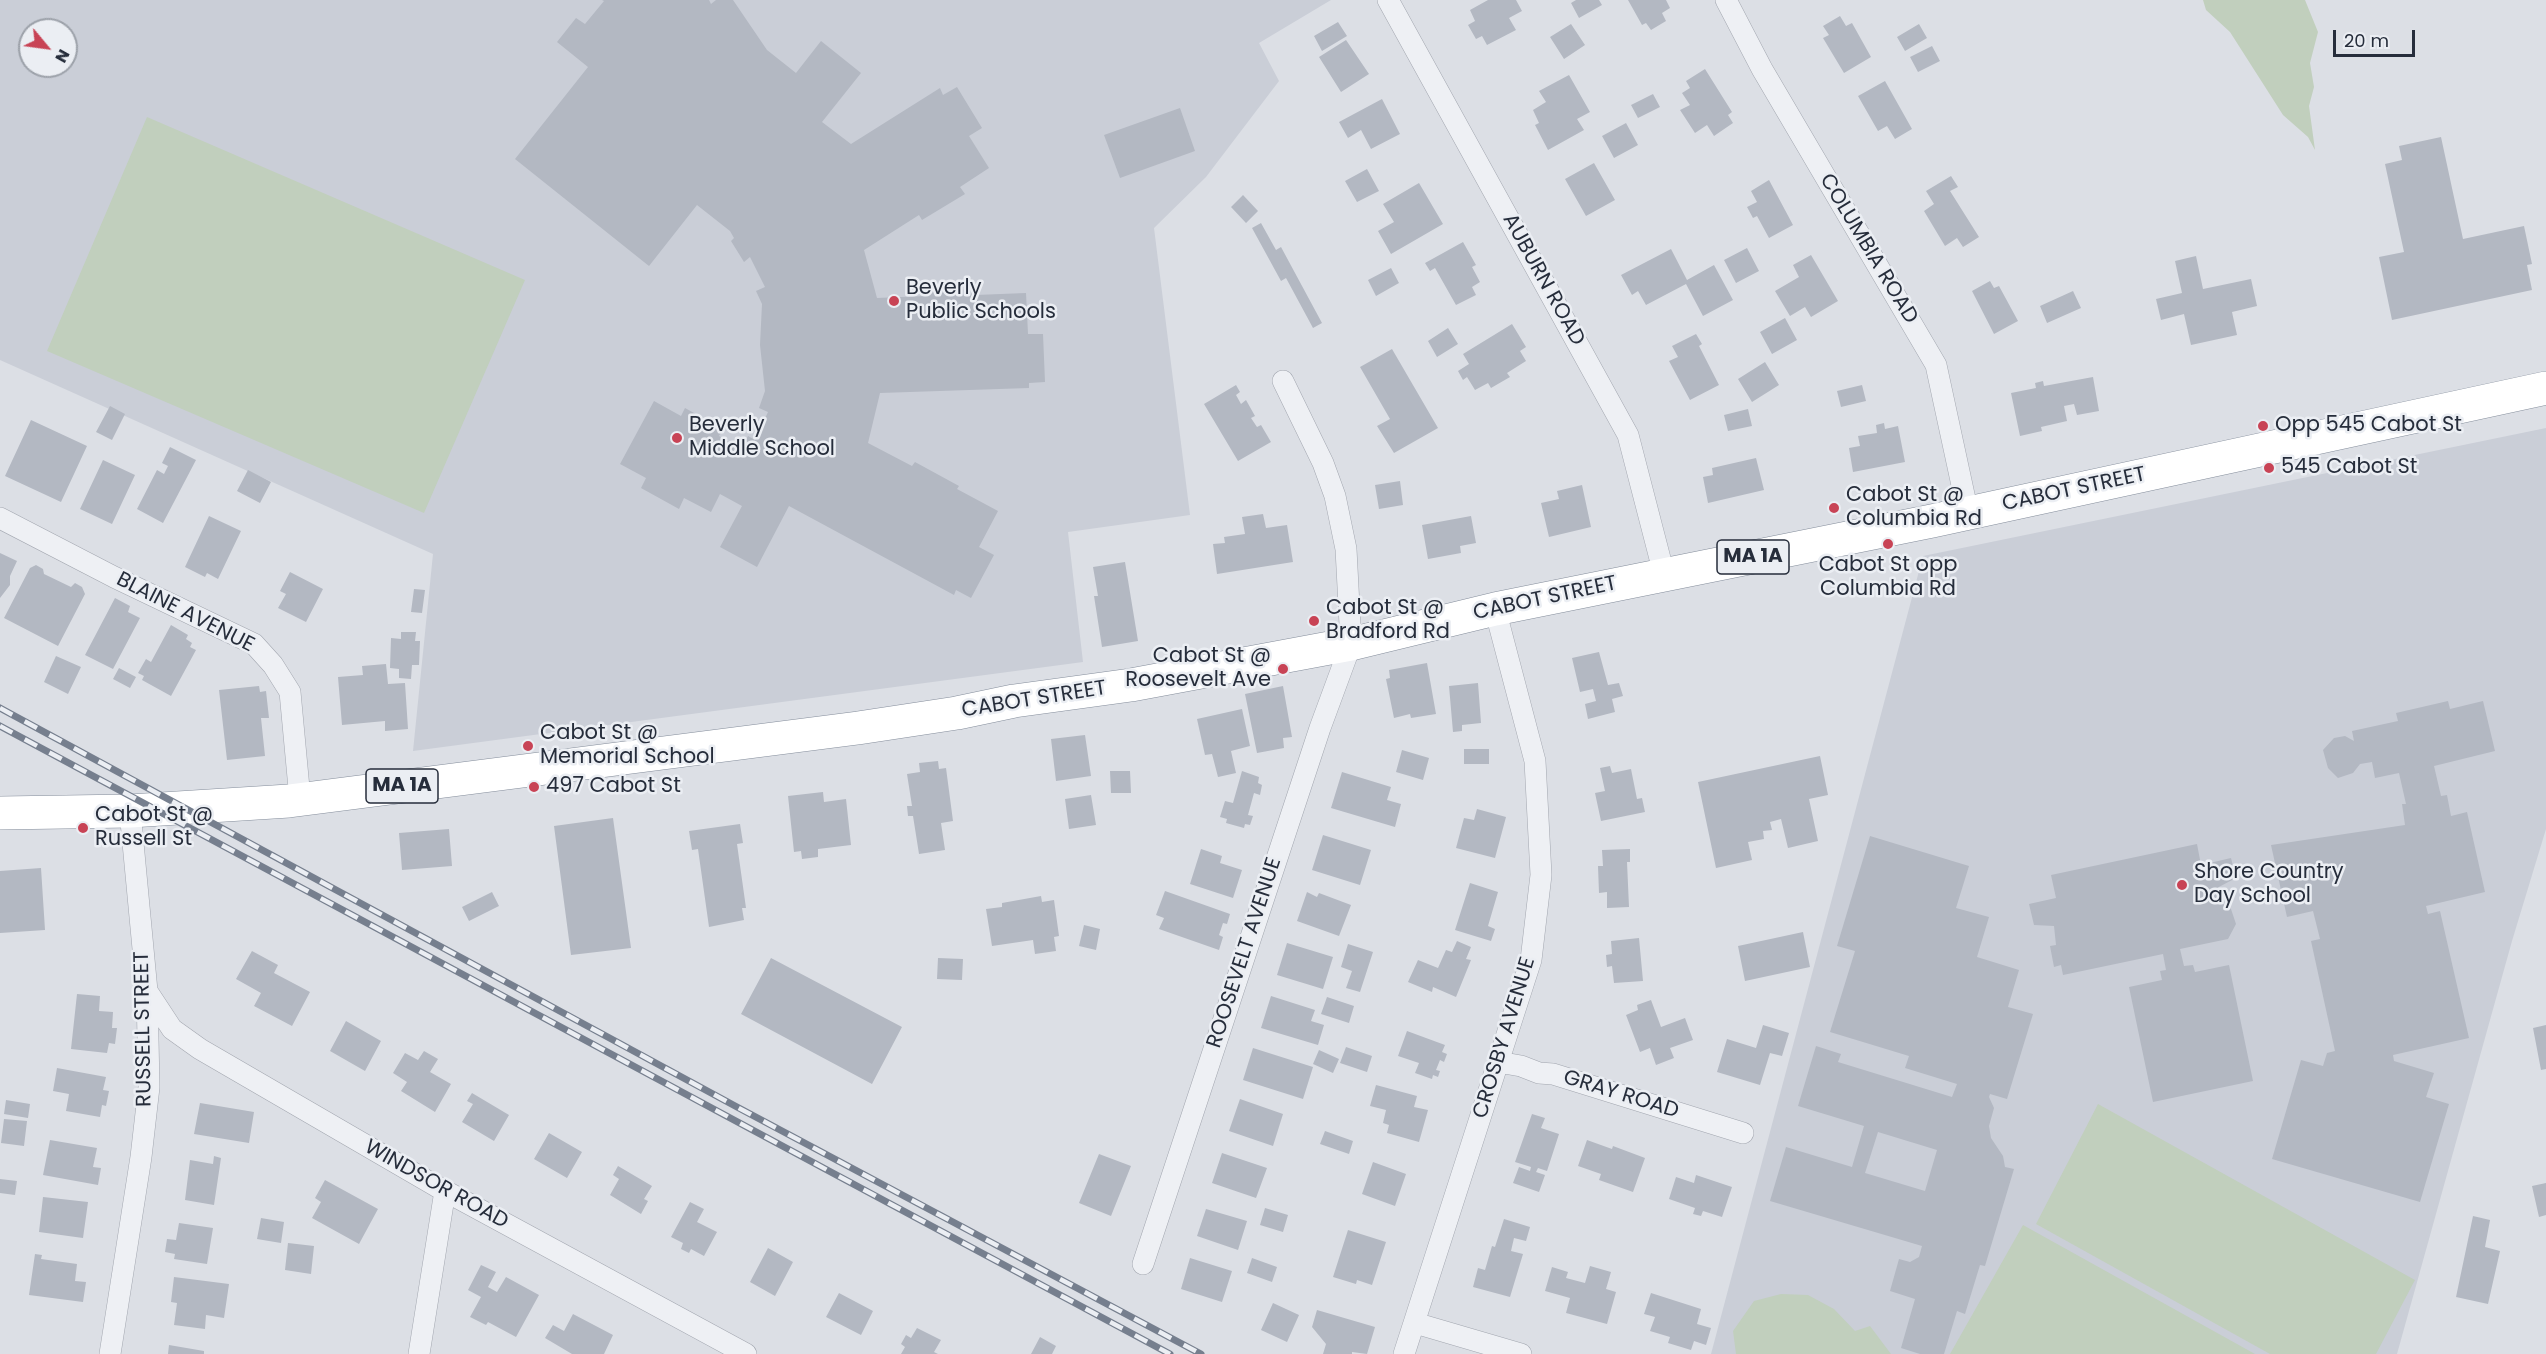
<!DOCTYPE html>
<html>
<head>
<meta charset="utf-8">
<style>
	body { margin:0 }
	#map { position:relative; width:2546px; height:1354px; overflow:hidden; background:#dcdfe5; font-family:Poppins,sans-serif }
	canvas { display:block }
	.north { position:absolute; left:18px; top:18px; width:60px; height:60px; box-sizing:border-box; background:#ebeef3; border:2px solid #9ca1a9; border-radius:50%; rotate:119deg; font-size:16px; font-weight:700; line-height:24px; text-align:center; color:#262d3b }
	.north::after { content:''; display:block; margin:auto; width:21px; height:27px; background:#c84355; clip-path:polygon(50% 0,100% 100%,50% 72%,0 100%) }
	.scale { position:absolute; left:2333px; top:30px; width:82px; height:27px; box-sizing:border-box; border:3px solid #262d3b; border-top:0; padding-left:8px; font-size:18px; line-height:21px; white-space:nowrap; color:#262d3b; -webkit-text-stroke:4px #ebeef3; paint-order:stroke }
</style>
</head>
<body>
<div id="map">
<canvas width="2546" height="1354"></canvas>
<div class="north">N</div>
<div class="scale">20 m</div>
</div>
<script>
const ctx = document.querySelector('canvas').getContext('2d');
ctx.lineJoin = 'round';
function fill(path, color) {
  ctx.fillStyle = color;
  ctx.fill(path, 'evenodd');
}
function toPath(rows) {
  const path = new Path2D();
  for (const r of rows) {
    path.moveTo(r[0], r[1]);
    for (let i = 2; i < r.length; i += 2) path.lineTo(r[i], r[i + 1]);
  }
  return path;
}
function trace(path, color, width, dash) {
  ctx.strokeStyle = color;
  ctx.lineWidth = width;
  ctx.lineCap = dash ? 'butt' : 'round';
  ctx.setLineDash(dash || []);
  ctx.stroke(path);
}
function label(font, color, halo, rows, align = 'center') {
  ctx.font = font + ' Poppins,sans-serif';
  ctx.lineWidth = 5;
  ctx.setLineDash([]);
  ctx.textBaseline = 'middle';
  ctx.strokeStyle = halo;
  ctx.fillStyle = color;
  for (const [text, x, y, turn = 0] of rows) {
    ctx.save();
    ctx.translate(x, y);
    ctx.rotate((+turn || 0) * Math.PI / 180);
    ctx.textAlign = isNaN(turn) ? turn : align;
    if (halo) ctx.strokeText(text, 0, 0);
    ctx.fillText(text, 0, 0);
    ctx.restore();
  }
}
const built = toPath([
	[0,0,1331,0,1259,43,1279,81,1206,177,1154,228,1190,515,1068,532,1083,662,413,751,433,554,0,360],
	[30,30,66,30,66,66,30,66],
	[2546,428,2546,829,2512,941,2397,1354,1711,1354,1923,556]
]);
const green = toPath([
	[2203,0,2305,0,2318,32,2310,63,2314,87,2309,106,2315,150,2308,137,2283,115,2230,32,2206,10],
	[147,117,525,280,424,513,47,351],
	[2098,1104,2415,1280,2376,1354,2270,1354,2036,1224],
	[2023,1225,2255,1354,1950,1354],
	[1781,1294,1808,1295,1834,1309,1855,1331,1870,1326,1891,1354,1736,1354,1733,1331,1754,1301]
]);
const building = toPath([
	[602,0,709,0,711,4,716,0,733,0,767,50,796,73,821,41,861,73,822,122,851,144,940,88,943,95,957,87,982,128,969,136,989,168,960,187,965,194,922,220,919,215,864,250,877,298,927,296,927,291,976,289,976,295,1026,293,1028,334,1043,334,1045,382,1029,383,1029,388,880,393,868,443,912,466,915,462,959,486,957,489,998,511,979,547,994,555,971,598,956,590,954,595,789,506,757,567,720,547,742,506,720,494,711,512,684,498,679,509,641,488,646,478,620,464,654,401,681,416,685,408,723,429,719,436,741,449,748,436,755,440,768,412,759,408,765,391,760,345,762,304,756,291,765,287,750,257,744,262,731,241,734,238,730,231,697,205,649,266,515,159,588,67,557,42,576,18,585,24,604,1],
	[1488,0,1516,0,1522,11,1509,18,1516,30,1487,45,1482,36,1476,39,1468,25,1475,21,1470,10],
	[1576,0,1599,0,1602,5,1579,18,1571,3],
	[1628,0,1666,0,1670,8,1662,13,1666,21,1651,30,1646,23,1642,25],
	[1840,16,1846,26,1852,23,1871,57,1844,73,1823,38,1829,35,1823,26],
	[1338,22,1347,36,1322,51,1314,36],
	[1571,24,1585,45,1564,59,1550,37],
	[1919,24,1927,38,1905,51,1897,37],
	[1346,40,1369,74,1341,92,1319,57],
	[1932,46,1940,61,1918,72,1910,57],
	[1705,69,1732,112,1728,115,1733,123,1714,136,1707,125,1695,133,1680,110,1690,105,1682,93,1690,88,1686,81],
	[1569,75,1590,112,1577,119,1584,130,1548,150,1535,125,1539,123,1533,110,1546,102,1539,91],
	[1885,81,1912,129,1895,139,1887,126,1878,131,1858,96],
	[1653,94,1660,107,1638,118,1631,105],
	[1382,99,1400,134,1371,149,1361,130,1348,138,1339,122],
	[1180,108,1195,151,1120,178,1104,135],
	[1626,123,1638,145,1614,158,1602,136],
	[2441,137,2463,239,2524,226,2532,264,2527,265,2532,290,2392,320,2379,257,2404,252,2385,164,2402,160,2399,146],
	[1594,163,1615,200,1586,216,1565,179],
	[1367,169,1379,191,1357,202,1345,181],
	[1951,176,1958,187,1950,191,1979,237,1963,247,1957,238,1945,246,1924,211,1934,204,1926,191],
	[1769,180,1793,225,1769,238,1757,216,1753,218,1747,207,1757,202,1751,191],
	[1419,183,1443,224,1391,254,1378,231,1394,222,1383,204],
	[1243,195,1258,211,1246,223,1231,207],
	[1261,223,1276,250,1281,247,1322,323,1313,328,1286,278,1281,281,1252,228],
	[1463,242,1476,265,1472,267,1480,282,1472,287,1476,295,1456,305,1435,268,1430,271,1425,263],
	[1747,248,1759,271,1736,283,1724,260],
	[1671,249,1687,280,1714,265,1733,300,1703,316,1686,284,1646,305,1638,291,1632,295,1621,275],
	[1811,255,1838,301,1811,317,1805,307,1790,316,1775,291,1799,277,1793,265],
	[2196,256,2203,289,2251,279,2257,306,2232,312,2237,335,2191,345,2184,314,2161,320,2156,299,2182,293,2175,261],
	[1391,268,1399,283,1376,296,1368,280],
	[1990,281,1994,288,1999,286,2018,321,1994,334,1972,291],
	[2073,291,2081,308,2047,323,2040,306],
	[1785,318,1797,340,1772,354,1760,332],
	[1512,324,1526,347,1520,351,1526,361,1507,373,1510,377,1491,388,1488,383,1475,390,1467,377,1463,380,1458,371,1469,364,1463,354],
	[1448,328,1458,344,1437,357,1428,341],
	[1696,334,1702,344,1699,346,1719,385,1690,400,1669,361,1678,357,1672,346],
	[1392,349,1438,428,1394,453,1377,426,1390,419,1360,367],
	[1765,362,1779,385,1752,402,1738,379],
	[2093,377,2099,411,2077,415,2074,404,2064,406,2067,421,2041,427,2042,431,2020,436,2011,393,2036,388,2035,383,2043,381,2044,386],
	[1236,385,1240,392,1236,395,1241,404,1246,400,1255,416,1251,418,1257,427,1261,425,1271,442,1238,461,1204,404],
	[1862,385,1866,401,1841,407,1837,391],
	[110,406,125,414,112,440,96,432],
	[1748,409,1752,426,1728,431,1724,415],
	[31,420,87,446,61,502,5,476],
	[1884,423,1885,429,1898,426,1905,462,1853,472,1849,448,1860,446,1858,436,1877,433,1876,425],
	[170,447,196,460,163,523,137,509,157,470,164,474,168,466,162,463],
	[1756,458,1764,490,1708,503,1703,477,1713,475,1712,468],
	[103,460,135,475,112,524,80,509],
	[248,470,271,482,260,503,237,491],
	[1400,481,1403,505,1379,509,1375,485],
	[1582,485,1591,527,1549,537,1541,503,1559,499,1557,491],
	[1263,514,1266,528,1287,525,1293,562,1217,574,1213,544,1225,543,1224,537,1245,534,1242,517],
	[209,516,241,531,218,579,207,573,205,577,185,567],
	[1471,516,1476,543,1460,546,1461,553,1428,559,1422,525],
	[0,553,17,561,10,576,10,585,0,598],
	[1125,562,1138,641,1102,647,1094,596,1098,596,1093,567],
	[36,565,43,569,44,574,71,587,75,583,82,587,85,594,58,646,4,618,30,568],
	[290,572,323,589,306,622,278,608,286,594,280,591],
	[414,589,425,590,422,613,411,612],
	[115,598,130,606,128,612,140,618,113,669,85,655],
	[171,625,188,635,186,639,192,643,190,647,196,650,171,696,142,680,144,676,138,673,146,659,151,662],
	[401,632,416,632,415,641,420,641,419,665,412,665,411,679,399,678,399,669,390,668,391,638,401,639],
	[1599,652,1608,685,1619,683,1623,696,1612,699,1615,712,1588,719,1585,704,1596,701,1593,689,1580,692,1572,658],
	[56,656,81,667,68,694,44,682],
	[1427,663,1436,714,1411,718,1410,714,1394,718,1386,679,1390,678,1389,670],
	[386,664,388,684,405,683,408,729,385,731,385,721,342,725,338,677,363,675,362,666],
	[119,668,136,677,130,688,113,679],
	[1478,683,1481,723,1462,725,1462,731,1453,732,1449,686],
	[259,686,260,692,266,691,269,718,261,718,265,756,227,760,219,690],
	[1283,686,1292,737,1283,738,1284,748,1257,753,1245,694],
	[2448,701,2450,709,2483,701,2495,751,2434,766,2441,796,2447,795,2451,816,2467,812,2485,892,2426,906,2428,914,2440,911,2469,1038,2393,1055,2394,1061,2434,1073,2426,1097,2449,1104,2420,1202,2272,1159,2301,1060,2323,1066,2327,1053,2335,1051,2311,941,2320,939,2313,911,2287,917,2271,845,2405,825,2402,804,2406,804,2399,773,2375,778,2372,762,2360,764,2353,773,2338,778,2328,768,2323,750,2334,738,2345,736,2354,741,2352,731,2398,721,2396,713],
	[1242,709,1250,746,1231,751,1236,773,1218,777,1212,754,1205,755,1197,719],
	[1085,735,1091,776,1056,781,1051,739],
	[1464,749,1489,749,1489,764,1464,764],
	[1402,750,1429,758,1423,780,1396,772],
	[1820,756,1828,795,1809,799,1818,841,1788,848,1781,819,1770,822,1772,830,1763,831,1764,839,1748,842,1752,860,1716,868,1698,782],
	[938,761,939,769,946,768,953,821,941,823,945,850,919,854,913,816,908,816,907,806,912,806,907,774,920,772,919,763],
	[1610,766,1612,773,1631,769,1637,799,1642,798,1645,812,1601,821,1595,793,1605,791,1600,768],
	[1110,771,1130,771,1131,793,1111,793],
	[1242,771,1259,777,1258,783,1262,785,1260,795,1254,793,1248,815,1253,816,1250,825,1245,824,1244,828,1226,823,1227,819,1220,817,1225,801,1233,803],
	[1342,772,1391,787,1387,800,1401,804,1395,827,1331,808],
	[823,792,824,802,846,799,851,845,818,849,818,857,802,859,801,851,794,852,788,796],
	[1091,795,1096,825,1069,829,1065,799],
	[1477,809,1506,817,1495,858,1456,848,1464,818,1474,820],
	[613,818,631,948,571,955,554,826],
	[740,824,743,843,737,844,746,908,742,908,744,920,709,927,698,849,692,850,689,831],
	[449,829,452,866,402,870,399,833],
	[1323,835,1371,850,1360,885,1312,870],
	[1870,836,1969,866,1956,908,1989,917,1977,957,2019,970,2008,1007,2033,1014,2007,1099,1990,1094,1989,1097,1994,1108,1989,1126,1991,1138,2003,1156,2005,1167,2014,1169,1985,1266,1980,1265,1965,1314,1957,1311,1944,1354,1920,1354,1901,1348,1915,1299,1890,1291,1899,1259,1910,1262,1919,1257,1922,1246,1770,1201,1786,1147,1852,1167,1864,1126,1798,1106,1816,1046,1841,1054,1838,1062,1952,1097,1957,1084,1905,1068,1909,1056,1830,1032,1855,951,1837,946],
	[1878,1132,1937,1150,1925,1191,1865,1173],
	[2197,844,2201,865,2231,858,2236,878,2215,889,2218,901,2231,909,2236,924,2228,939,2180,949,2184,966,2193,965,2195,972,2229,965,2253,1081,2153,1102,2129,987,2162,980,2160,971,2166,970,2163,954,2063,975,2061,965,2054,967,2050,946,2056,945,2054,926,2034,925,2029,904,2056,898,2051,875],
	[1201,849,1222,856,1220,863,1242,870,1233,898,1190,884],
	[1630,849,1630,862,1627,862,1629,907,1607,908,1607,892,1599,893,1598,866,1603,866,1602,850],
	[41,868,45,930,0,933,0,871],
	[1470,883,1498,892,1488,926,1495,929,1491,941,1455,930],
	[1165,891,1230,914,1227,924,1223,923,1219,935,1223,937,1219,950,1159,929,1164,918,1156,915],
	[492,892,499,906,469,921,462,907],
	[1307,892,1317,897,1319,893,1351,905,1339,936,1297,921],
	[1041,896,1042,902,1054,900,1059,936,1054,937,1056,951,1035,954,1033,940,992,946,986,909,1002,907,1002,903],
	[1084,925,1100,929,1096,950,1079,946],
	[1803,932,1810,967,1745,981,1738,946],
	[1639,938,1643,981,1614,983,1612,966,1607,967,1606,955,1612,954,1611,941],
	[1457,941,1471,947,1466,959,1471,960,1456,997,1433,987,1432,992,1408,982,1418,960,1438,968,1446,950,1452,952],
	[1287,943,1333,957,1323,989,1277,975],
	[1348,944,1373,952,1360,992,1346,988,1352,971,1341,967],
	[252,951,278,965,274,973,310,992,292,1026,254,1006,261,993,236,979],
	[771,958,902,1027,872,1084,741,1014],
	[938,958,963,959,962,980,937,979],
	[77,994,100,996,99,1011,113,1012,112,1028,117,1028,115,1044,109,1043,107,1053,71,1049],
	[1271,996,1315,1010,1311,1021,1324,1025,1318,1045,1261,1028],
	[1327,997,1354,1006,1349,1023,1321,1014],
	[1651,1000,1661,1027,1685,1018,1693,1040,1670,1048,1674,1058,1656,1065,1650,1048,1640,1052,1626,1015,1638,1010,1637,1005],
	[346,1021,381,1041,365,1071,330,1051],
	[1763,1025,1789,1033,1782,1056,1770,1053,1760,1085,1717,1072,1727,1039,1756,1048],
	[2546,1025,2546,1069,2541,1070,2533,1028],
	[1407,1031,1445,1045,1442,1052,1447,1054,1444,1062,1440,1060,1436,1070,1440,1071,1438,1077,1433,1075,1432,1079,1415,1073,1419,1063,1398,1056],
	[1346,1047,1372,1056,1367,1072,1340,1063],
	[1253,1048,1313,1067,1303,1099,1243,1080],
	[1319,1050,1339,1059,1333,1073,1313,1064],
	[424,1051,438,1059,430,1072,451,1084,435,1112,401,1091,407,1082,393,1073,405,1053,418,1060],
	[57,1068,106,1077,103,1090,109,1091,106,1106,102,1105,100,1117,66,1111,69,1094,53,1091],
	[1376,1085,1417,1096,1414,1107,1428,1110,1419,1142,1387,1133,1389,1125,1383,1123,1386,1110,1370,1106],
	[472,1093,509,1115,494,1141,462,1122,473,1104,467,1101],
	[1240,1099,1283,1114,1273,1146,1229,1131],
	[6,1100,30,1104,28,1118,4,1114],
	[200,1103,254,1112,249,1143,194,1134],
	[1532,1114,1545,1118,1541,1128,1559,1134,1547,1171,1538,1168,1536,1172,1545,1175,1539,1192,1513,1183,1519,1167,1530,1171,1531,1167,1515,1162],
	[4,1119,27,1121,24,1146,1,1143],
	[1325,1131,1353,1141,1349,1154,1320,1144],
	[549,1133,582,1152,567,1178,534,1159],
	[50,1140,97,1148,93,1167,101,1168,98,1185,43,1175],
	[1587,1140,1612,1149,1613,1146,1645,1158,1633,1192,1599,1180,1601,1174,1578,1166],
	[1222,1153,1267,1168,1256,1198,1212,1183],
	[1099,1154,1131,1166,1111,1216,1079,1203],
	[214,1156,221,1158,214,1205,185,1200,190,1160,213,1164],
	[1373,1162,1406,1174,1395,1206,1362,1194],
	[618,1166,652,1186,644,1199,648,1201,641,1214,610,1195,619,1179,613,1175],
	[1696,1175,1732,1187,1722,1217,1703,1211,1701,1216,1693,1214,1695,1208,1669,1199,1676,1177,1694,1183],
	[0,1179,17,1181,15,1195,0,1193],
	[325,1180,378,1209,359,1244,312,1218,321,1202,315,1198],
	[2546,1183,2546,1215,2539,1217,2532,1186],
	[43,1197,88,1202,83,1238,39,1232],
	[690,1202,704,1209,697,1222,717,1232,704,1256,691,1249,689,1253,681,1249,683,1243,671,1237],
	[1265,1208,1288,1215,1283,1232,1260,1225],
	[1206,1209,1247,1221,1238,1250,1197,1236],
	[2473,1216,2490,1220,2485,1247,2500,1251,2488,1304,2456,1297],
	[261,1218,284,1222,281,1243,257,1239],
	[1504,1219,1530,1227,1526,1241,1514,1238,1511,1251,1523,1254,1510,1297,1473,1287,1478,1268,1485,1270,1492,1246,1495,1247],
	[179,1223,213,1228,207,1264,174,1259,175,1254,165,1252,167,1239,176,1240],
	[1348,1230,1386,1242,1372,1285,1357,1280,1356,1284,1333,1277],
	[288,1243,314,1246,311,1274,285,1270],
	[768,1248,793,1262,775,1296,750,1282],
	[35,1254,42,1255,41,1259,77,1264,75,1281,86,1282,83,1302,29,1295],
	[1190,1258,1232,1271,1222,1302,1181,1289],
	[1252,1258,1277,1267,1272,1282,1247,1273],
	[481,1265,496,1272,488,1287,497,1292,506,1277,539,1295,516,1337,488,1322,486,1325,470,1317,481,1297,468,1290],
	[1590,1266,1611,1272,1606,1289,1616,1292,1607,1324,1566,1313,1570,1298,1545,1291,1552,1267,1568,1272,1566,1278,1585,1283],
	[174,1277,229,1284,224,1318,206,1315,205,1329,174,1325,177,1303,171,1302],
	[839,1293,873,1311,861,1335,826,1317],
	[1651,1293,1701,1309,1697,1324,1711,1328,1706,1345,1694,1341,1691,1350,1668,1343,1670,1337,1650,1331,1655,1317,1644,1314],
	[1273,1303,1299,1315,1287,1342,1261,1330],
	[1317,1310,1375,1327,1367,1354,1352,1352,1352,1354,1323,1354,1326,1344,1312,1327],
	[573,1314,613,1335,604,1354,572,1354,545,1338,553,1325,564,1331],
	[917,1328,941,1340,934,1352,938,1354,901,1354,905,1347,901,1344,906,1335,911,1338],
	[1040,1337,1056,1346,1052,1354,1031,1354],
	[169,1345,204,1351,204,1354,168,1354]
]);
const street = toPath([
	[1388,0,1628,435,1664,574],
	[1726,0,1762,69,1936,365,1968,513],
	[0,518,114,577,254,644,273,665,290,692,300,799],
	[147,991,172,1029,200,1049,436,1186,746,1354],
	[1498,1062,1521,1066,1539,1073,1553,1074,1743,1133],
	[1143,1264,1320,728,1351,644,1346,549,1335,496,1323,463,1283,381],
	[1415,1323,1521,1354],
	[110,1354,141,1157,149,1087,147,991,130,811],
	[419,1354,445,1191],
	[1404,1354,1531,960,1541,875,1535,761,1495,609]
]);
const highway = toPath([
	[0,813,130,811,289,801,858,728,957,713,1014,701,1131,685,1351,644,1495,609,1932,521,2546,388]
]);
const rail = toPath([
	[0,708,737,1107,1201,1354],
	[0,726,1170,1354]
]);
const markers = [
	[894,301,6,"#c84355"],
	[2263,426,6,"#c84355"],
	[677,438,6,"#c84355"],
	[2269,468,6,"#c84355"],
	[1834,508,6,"#c84355"],
	[1888,544,6,"#c84355"],
	[1314,621,6,"#c84355"],
	[1283,669,6,"#c84355"],
	[528,746,6,"#c84355"],
	[534,787,6,"#c84355"],
	[83,828,6,"#c84355"],
	[2182,885,6,"#c84355"]
];
const shields = [
	[1753,557,72],
	[402,786,72]
];
const shieldNames = [
	["MA 1A",1753,557],
	["MA 1A",402,786]
];
const streetNames = [
	["COLUMBIA ROAD",1868,249,59],
	["AUBURN ROAD",1543,280,61],
	["CABOT STREET",2074,490,-12],
	["CABOT STREET",1545,599,-12],
	["BLAINE AVENUE",185,613,27],
	["CABOT STREET",1034,700,-9],
	["ROOSEVELT AVENUE",1245,953,-72],
	["RUSSELL STREET",144,1029,-91],
	["CROSBY AVENUE",1505,1038,-73],
	["GRAY ROAD",1621,1095,17],
	["WINDSOR ROAD",436,1185,29]
];
const poiNames = [
	["Beverly",906,289],
	["Public Schools",906,313],
	["Beverly",689,426],
	["Middle School",689,450],
	["Opp 545 Cabot St",2275,426],
	["545 Cabot St",2281,468],
	["Cabot St @",1846,496],
	["Columbia Rd",1846,520],
	["Cabot St opp",1888,566,"center"],
	["Columbia Rd",1888,590,"center"],
	["Cabot St @",1326,609],
	["Bradford Rd",1326,633],
	["Cabot St @",1271,657,"right"],
	["Roosevelt Ave",1271,681,"right"],
	["Cabot St @",540,734],
	["Memorial School",540,758],
	["497 Cabot St",546,787],
	["Cabot St @",95,816],
	["Russell St",95,840],
	["Shore Country",2194,873],
	["Day School",2194,897]
];
fill(built, '#caced7');
fill(green, '#c1cfbd');
fill(building, '#b3b8c2');
trace(street, '#a2a6af', 22);
trace(highway, '#848d9b', 34);
trace(street, '#eef0f4', 21);
trace(highway, '#fff', 33);
trace(rail, '#767f8e', 7);
trace(rail, '#ebeef3', 4.5, [14]);
for (const [x, y, r, color] of markers) {
  const dot = new Path2D();
  dot.arc(x, y, r, 0, 2 * Math.PI);
  ctx.fillStyle = color;
  ctx.fill(dot);
  trace(dot, '#ebeef3', 2);
}
for (const [x, y, w] of shields) {
  const box = new Path2D();
  box.roundRect(x - w / 2, y - 17, w, 34, 4.5);
  ctx.fillStyle = '#ebeef3';
  ctx.fill(box);
  trace(box, '#262d3b', 1.5);
}
label('bold 20px', '#262d3b', null, shieldNames);
label('21px', '#262d3b', '#ebeef3', streetNames);
label('21px', '#262d3b', '#ebeef3', poiNames, 'left');
</script>
</body>
</html>
